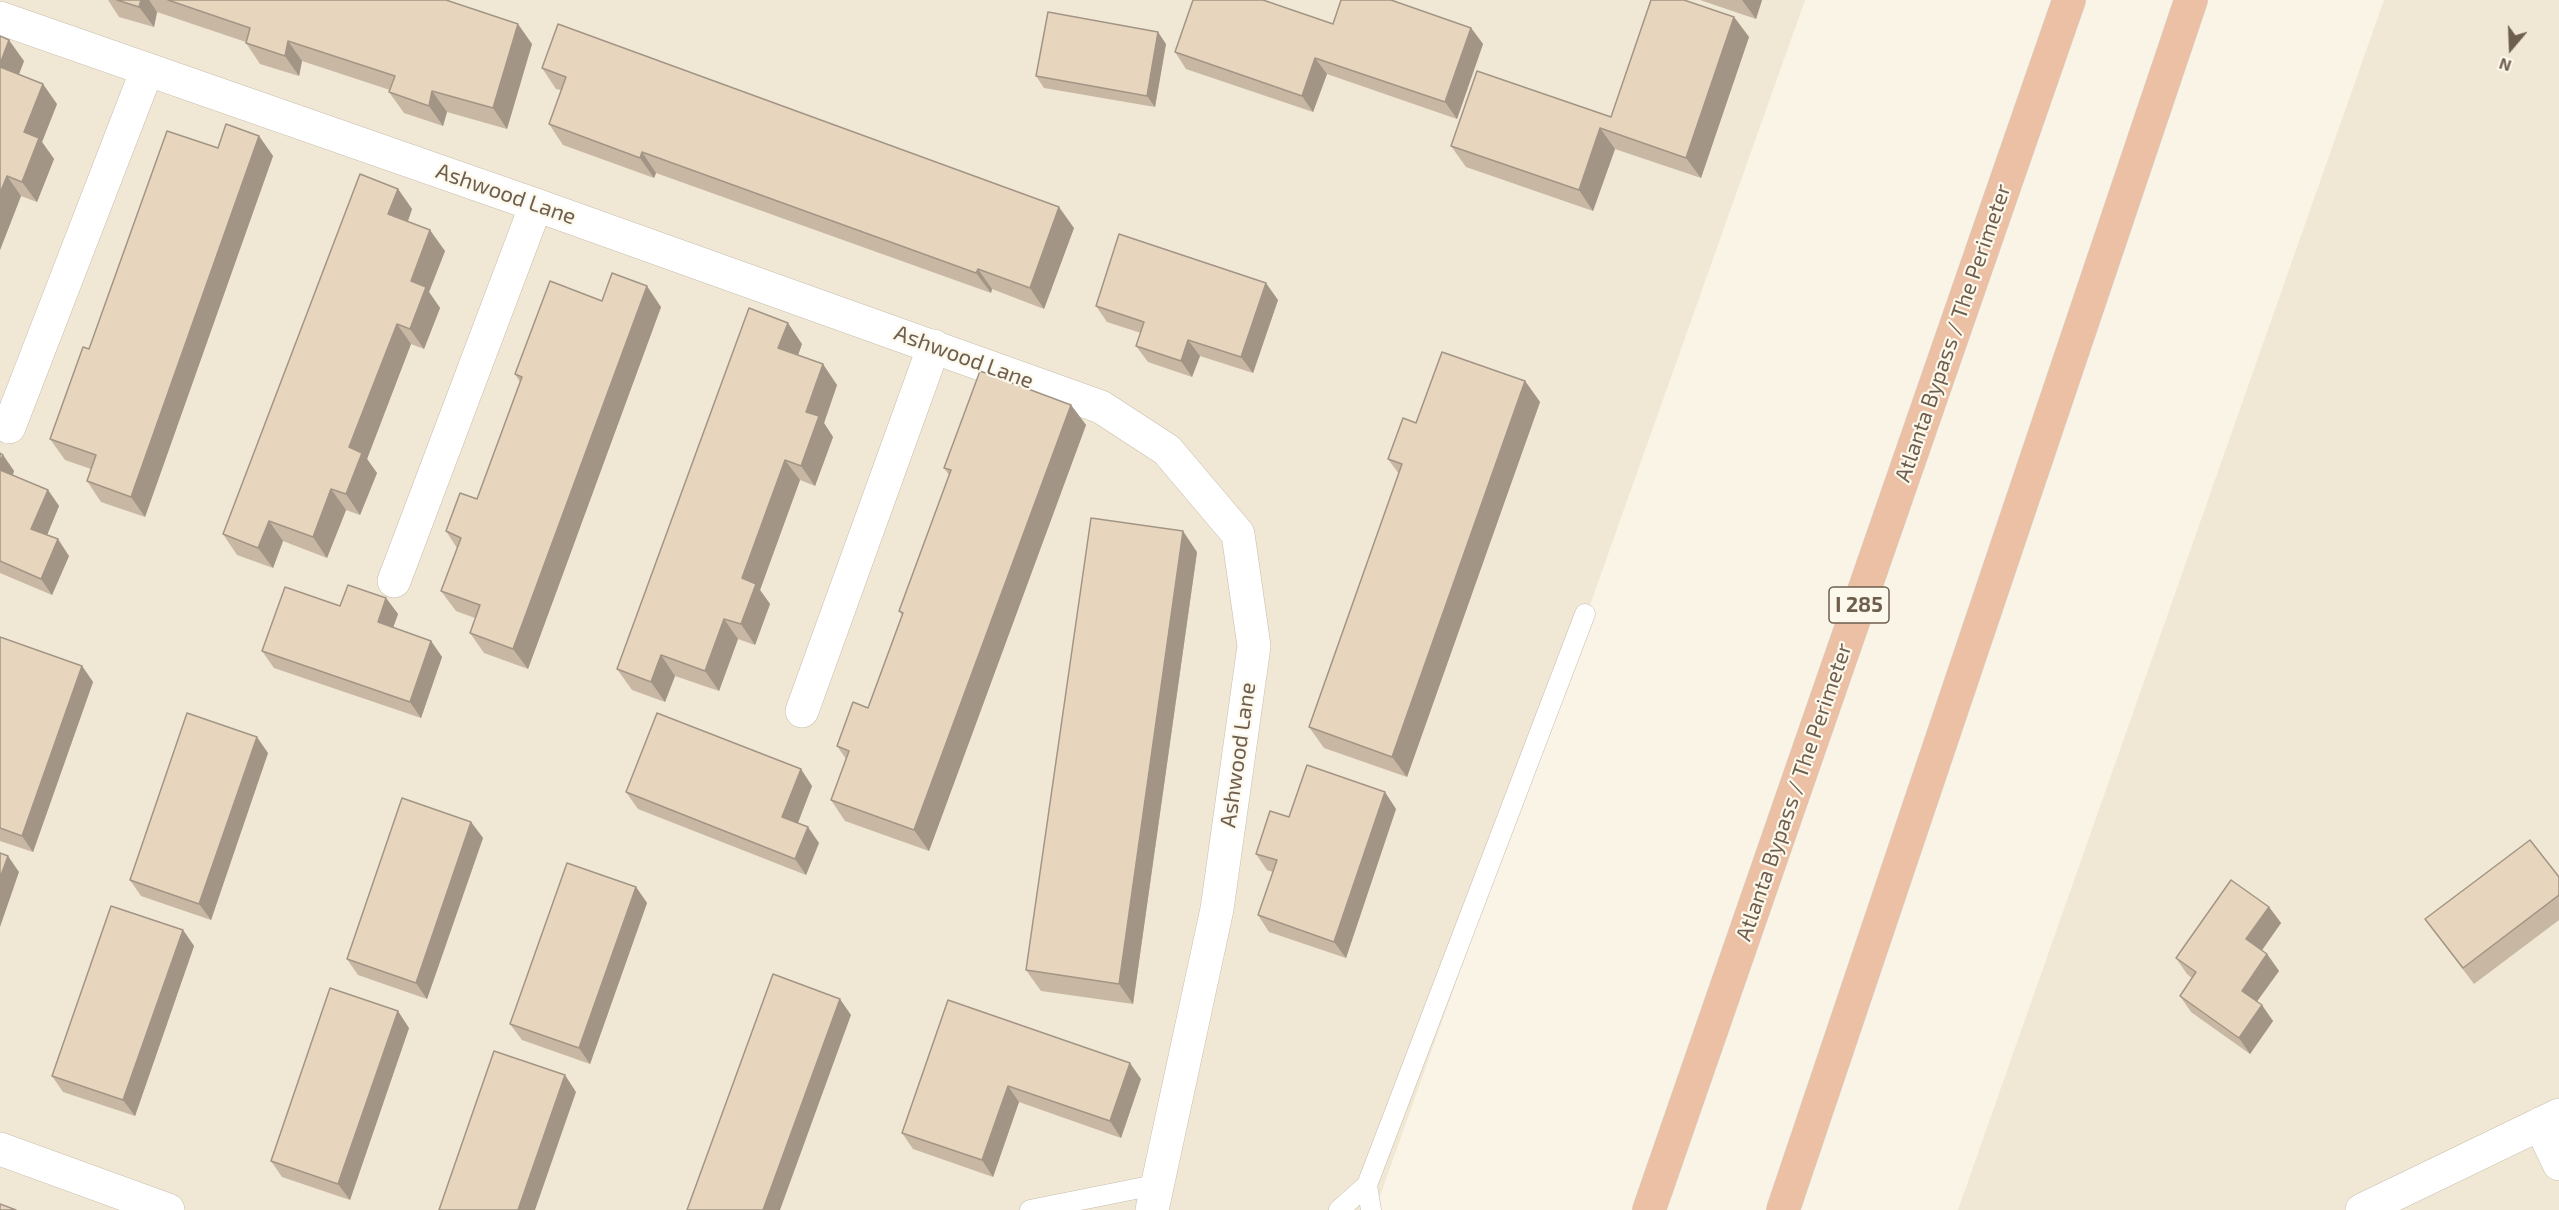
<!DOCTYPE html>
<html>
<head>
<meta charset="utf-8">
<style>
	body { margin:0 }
	#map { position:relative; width:2559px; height:1210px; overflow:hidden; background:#f9f4e5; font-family:"Exo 2",sans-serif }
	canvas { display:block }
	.north { position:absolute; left:2481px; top:18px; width:60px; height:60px; -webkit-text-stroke:4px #fcf8eb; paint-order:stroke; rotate:199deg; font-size:16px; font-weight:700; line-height:24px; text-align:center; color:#6e5e4e }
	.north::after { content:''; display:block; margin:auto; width:21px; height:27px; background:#6e5e4e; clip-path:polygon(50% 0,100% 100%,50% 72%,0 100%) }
</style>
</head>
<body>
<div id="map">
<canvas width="2559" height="1210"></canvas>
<div class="north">N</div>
</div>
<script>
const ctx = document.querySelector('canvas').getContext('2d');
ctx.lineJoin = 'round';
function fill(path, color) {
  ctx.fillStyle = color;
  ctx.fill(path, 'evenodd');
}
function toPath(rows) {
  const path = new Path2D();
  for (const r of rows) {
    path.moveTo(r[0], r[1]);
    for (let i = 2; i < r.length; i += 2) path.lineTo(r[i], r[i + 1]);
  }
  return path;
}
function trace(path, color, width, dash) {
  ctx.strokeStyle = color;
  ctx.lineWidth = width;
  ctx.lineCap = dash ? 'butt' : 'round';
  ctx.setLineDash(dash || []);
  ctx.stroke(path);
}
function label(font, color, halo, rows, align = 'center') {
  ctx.font = font + ' "Exo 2",sans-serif';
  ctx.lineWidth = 4.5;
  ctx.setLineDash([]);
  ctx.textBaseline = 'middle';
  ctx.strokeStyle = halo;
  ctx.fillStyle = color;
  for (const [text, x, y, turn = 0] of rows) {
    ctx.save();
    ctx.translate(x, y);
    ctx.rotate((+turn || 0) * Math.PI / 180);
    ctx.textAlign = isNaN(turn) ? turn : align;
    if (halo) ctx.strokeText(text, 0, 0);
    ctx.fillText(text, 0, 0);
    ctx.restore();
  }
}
const residential = toPath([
	[0,0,1805,0,1375,1210,0,1210],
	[2384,0,2559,0,2559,1210,1958,1210]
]);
const service = toPath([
	[1367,1185,1371,1210],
	[1030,1210,1155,1185],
	[1339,1210,1367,1185,1585,614]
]);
const minor = toPath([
	[0,18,536,205,1101,407,1167,450,1238,534,1254,646,1217,909,1152,1210],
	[9,427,147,70],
	[394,581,536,205],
	[802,711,934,346],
	[2540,1124,2559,1164],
	[0,1149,168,1210]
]);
const tertiary = toPath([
	[2362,1210,2559,1115]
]);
const motorway = toPath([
	[1649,1210,2069,0],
	[1783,1210,2191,0]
]);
const wall = toPath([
	[108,0,446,0,532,44,507,129,447,112,443,126,404,113,389,92,390,90,302,61,299,76,260,64,246,43,246,42,157,12,154,27,119,17],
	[1700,0,1762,0,1756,19],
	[1734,17,1749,37,1701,178,1615,149,1593,211,1466,167,1451,146,1611,117],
	[1333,24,1471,28,1483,44,1457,119,1327,74,1313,112,1186,69,1175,52],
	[0,36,24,61,19,74,57,104,42,142,54,159,37,202,21,196,0,250],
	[1166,44,1155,107,1044,88,1036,76],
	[542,68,1074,228,1044,309,992,289,991,293,656,173,654,178,563,145,549,124,561,90,556,89],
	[259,136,273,156,145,517,101,502,87,481,91,469,65,460,50,439,89,349,218,148],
	[398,189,412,209,408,221,445,251,429,292,440,308,424,349,411,344,367,459,377,473,360,515,346,510,327,558,283,541,273,568,237,555,223,534],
	[1278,300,1253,373,1200,356,1192,377,1148,362,1136,346,1141,333,1107,322,1096,306],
	[602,301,661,307,528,669,484,653,470,633,475,618,456,611,441,591,457,548,446,531,477,499,520,382,515,374],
	[802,344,798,355,837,385,824,423,833,437,815,486,800,480,760,590,770,604,755,645,738,639,719,691,675,676,665,702,632,690,617,669],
	[1525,381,1540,402,1407,777,1324,748,1309,727,1399,474,1388,459,1416,423],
	[1071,405,1086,425,929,851,845,821,831,800,846,759,837,746,868,708,902,615,899,611,949,475,944,468],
	[0,453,3,455,14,471,13,475,48,490,59,506,47,535,69,556,52,595,0,573],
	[1197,552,1133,1004,1041,991,1026,970],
	[386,598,398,614,393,628,431,641,442,657,421,718,274,668,262,651,340,606],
	[0,637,82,666,93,682,33,852,0,841],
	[268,753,211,920,141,896,130,880],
	[812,786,798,823,819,843,806,875,638,809,626,792],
	[1396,809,1346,958,1269,932,1258,915,1273,872,1267,870,1256,854,1289,817],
	[471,822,483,838,427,999,358,975,347,959],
	[2559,877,2559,920,2474,984,2425,919],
	[636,887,647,903,590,1064,522,1040,510,1024],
	[2269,907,2281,923,2261,950,2267,954,2279,971,2257,1001,2273,1021,2250,1054,2191,1012,2180,996,2192,978,2187,974,2176,958],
	[183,930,194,946,135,1116,63,1092,52,1076],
	[948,1000,1141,1079,1121,1138,1019,1102,993,1177,913,1149,902,1133],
	[409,1028,350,1200,282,1177,271,1161]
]);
const shadedWall = toPath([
	[141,0,149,0,157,12,154,27,139,7],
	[1742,0,1762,0,1756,19],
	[1734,17,1749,37,1701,178,1686,158],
	[518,24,532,44,507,129,493,108],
	[1471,28,1483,44,1457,119,1445,102],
	[1158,32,1166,44,1155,107,1147,96],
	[9,40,24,61,14,87,0,68,0,64],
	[288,41,302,61,299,76,285,56],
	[1315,58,1327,74,1313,112,1302,96],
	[43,84,57,104,42,142,54,159,37,202,22,182,24,132],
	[432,91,447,112,443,126,429,106],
	[1600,128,1615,149,1593,211,1579,190],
	[259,136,273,156,145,517,131,497],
	[642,152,656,173,654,178,640,158],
	[7,176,21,196,0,250,0,193],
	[398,189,412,209,403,235,388,214],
	[1059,207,1074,228,1044,309,1030,288],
	[430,230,445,251,429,292,440,308,424,349,410,329,411,281],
	[978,269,992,289,991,293,976,273],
	[1266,283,1278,300,1253,373,1241,357],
	[647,286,661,307,528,669,513,649],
	[788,323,802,344,793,369,778,348],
	[397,324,411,344,367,459,377,473,360,515,346,494,349,447],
	[1188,340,1200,356,1192,377,1181,361],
	[823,364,837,385,824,423,833,437,815,486,801,466,806,412],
	[1525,381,1540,402,1407,777,1392,757],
	[1071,405,1086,425,929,851,914,830],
	[3,455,14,471,9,485,0,472,0,462],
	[785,460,800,480,760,590,770,604,755,645,741,624,742,578],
	[331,489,346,510,327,558,313,537],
	[48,490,59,506,43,545,31,529],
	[269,521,283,541,273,568,258,548],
	[1183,531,1197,552,1133,1004,1119,984],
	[58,539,69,556,52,595,41,579],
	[386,598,398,614,389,639,378,622],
	[724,619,738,639,719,691,705,671],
	[431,641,442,657,421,718,410,702],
	[661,655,675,676,665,702,651,682],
	[82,666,93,682,33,852,22,836],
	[257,737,268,753,211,920,199,904],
	[801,769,812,786,794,833,782,817],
	[1385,792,1396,809,1346,958,1334,942],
	[471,822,483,838,427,999,416,983],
	[808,827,819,843,806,875,795,859],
	[8,856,19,872,0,927,0,878],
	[636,887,647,903,590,1064,579,1048],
	[2269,907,2281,923,2258,956,2246,939],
	[183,930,194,946,135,1116,123,1100],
	[2267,954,2279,971,2253,1007,2242,991],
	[840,999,851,1015,780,1210,763,1210],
	[2262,1005,2273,1021,2250,1054,2239,1038],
	[398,1011,409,1028,350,1200,338,1184],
	[1130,1063,1141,1079,1121,1138,1110,1121],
	[565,1075,576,1092,535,1210,518,1210],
	[1008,1086,1019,1102,993,1177,982,1160]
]);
const building = toPath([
	[117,0,141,0,139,7,117,0],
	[168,0,446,0,518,24,493,108,432,91,429,106,389,92,395,76,288,41,285,56,246,43,250,28,168,0],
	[1193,0,1263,0,1333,24,1341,0,1391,0,1471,28,1445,102,1315,58,1302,96,1175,52,1193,0],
	[1651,0,1684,0,1734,17,1686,158,1600,128,1579,190,1451,146,1477,71,1611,117,1651,0],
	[1048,12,1158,32,1147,96,1036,76,1048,12],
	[558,24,1059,207,1030,288,978,269,976,273,642,152,640,158,549,124,566,77,542,68,558,24],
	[0,36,9,40,0,64,0,36],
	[0,67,43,84,24,132,39,138,22,182,7,176,0,193,0,67],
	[226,124,259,136,131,497,87,481,96,455,50,439,83,347,89,349,167,131,218,148,226,124],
	[360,174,398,189,388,214,430,230,411,281,426,287,410,329,397,324,349,447,362,453,346,494,331,489,313,537,269,521,258,548,223,534,360,174],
	[1119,234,1266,283,1241,357,1188,340,1181,361,1136,346,1144,322,1096,306,1119,234],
	[612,273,647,286,513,649,470,633,480,605,441,591,461,538,446,531,460,493,477,499,522,377,515,374,550,281,602,301,612,273],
	[749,308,788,323,778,348,823,364,806,412,819,416,801,466,785,460,742,578,756,584,741,624,724,619,705,671,661,655,651,682,617,669,749,308],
	[1442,352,1525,381,1392,757,1309,727,1402,464,1388,459,1403,418,1416,423,1442,352],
	[980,371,1071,405,914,830,831,800,849,751,837,746,853,702,868,708,903,613,899,611,951,470,944,468,980,371],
	[0,453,3,455,0,462,0,453],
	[0,470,48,490,31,529,58,539,41,579,0,561,0,470],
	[1091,518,1183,531,1119,984,1026,970,1091,518],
	[348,585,386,598,378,622,431,641,410,702,262,651,285,587,340,606,348,585],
	[0,637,82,666,22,836,0,828,0,637],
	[187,713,257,737,199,904,130,880,187,713],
	[657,713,801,769,782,817,808,827,795,859,626,792,657,713],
	[1307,765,1385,792,1334,942,1258,915,1277,860,1256,854,1270,811,1289,817,1307,765],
	[402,798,471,822,416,983,347,959,402,798],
	[2530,840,2559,877,2559,895,2463,968,2425,919,2530,840],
	[0,853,8,856,0,878,0,853],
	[567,863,636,887,579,1048,510,1024,567,863],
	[2231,880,2269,907,2246,939,2267,954,2242,991,2262,1005,2239,1038,2180,996,2196,972,2176,958,2231,880],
	[111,906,183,930,123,1100,52,1076,111,906],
	[773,974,840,999,763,1210,687,1210,773,974],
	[330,988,398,1011,338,1184,271,1161,330,988],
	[948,1000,1130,1063,1110,1121,1008,1086,982,1160,902,1133,948,1000],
	[494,1051,565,1075,518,1210,439,1210,494,1051],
	[0,1204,16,1210,0,1210,0,1204]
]);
const shields = [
	[1859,605,60]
];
const shieldNames = [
	["I 285",1859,605]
];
const streetNames = [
	["Ashwood Lane",506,194,19],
	["Atlanta Bypass / The Perimeter",1953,333,-71],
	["Ashwood Lane",964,357,20],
	["Ashwood Lane",1238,755,-82],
	["Atlanta Bypass / The Perimeter",1794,792,-71]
];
fill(residential, '#f0e7d4');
trace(service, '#c8bdad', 21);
trace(minor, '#c8bdad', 34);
trace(tertiary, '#c8bdad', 34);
trace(motorway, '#d9d5d1', 34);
trace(service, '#fff', 20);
trace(minor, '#fff', 33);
trace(tertiary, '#fff', 33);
trace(motorway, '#ebc0a4', 33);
fill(wall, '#c8b7a3');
fill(shadedWall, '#a29585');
fill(building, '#e8d5be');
trace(building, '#a29585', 1.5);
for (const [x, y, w] of shields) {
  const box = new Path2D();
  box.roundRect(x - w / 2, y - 18, w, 36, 4.5);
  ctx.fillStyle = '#fcf8eb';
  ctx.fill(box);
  trace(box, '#6e5e4e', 1.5);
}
label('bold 21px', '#6e5e4e', null, shieldNames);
label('22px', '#6e5e4e', '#fcf8eb', streetNames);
</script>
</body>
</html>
